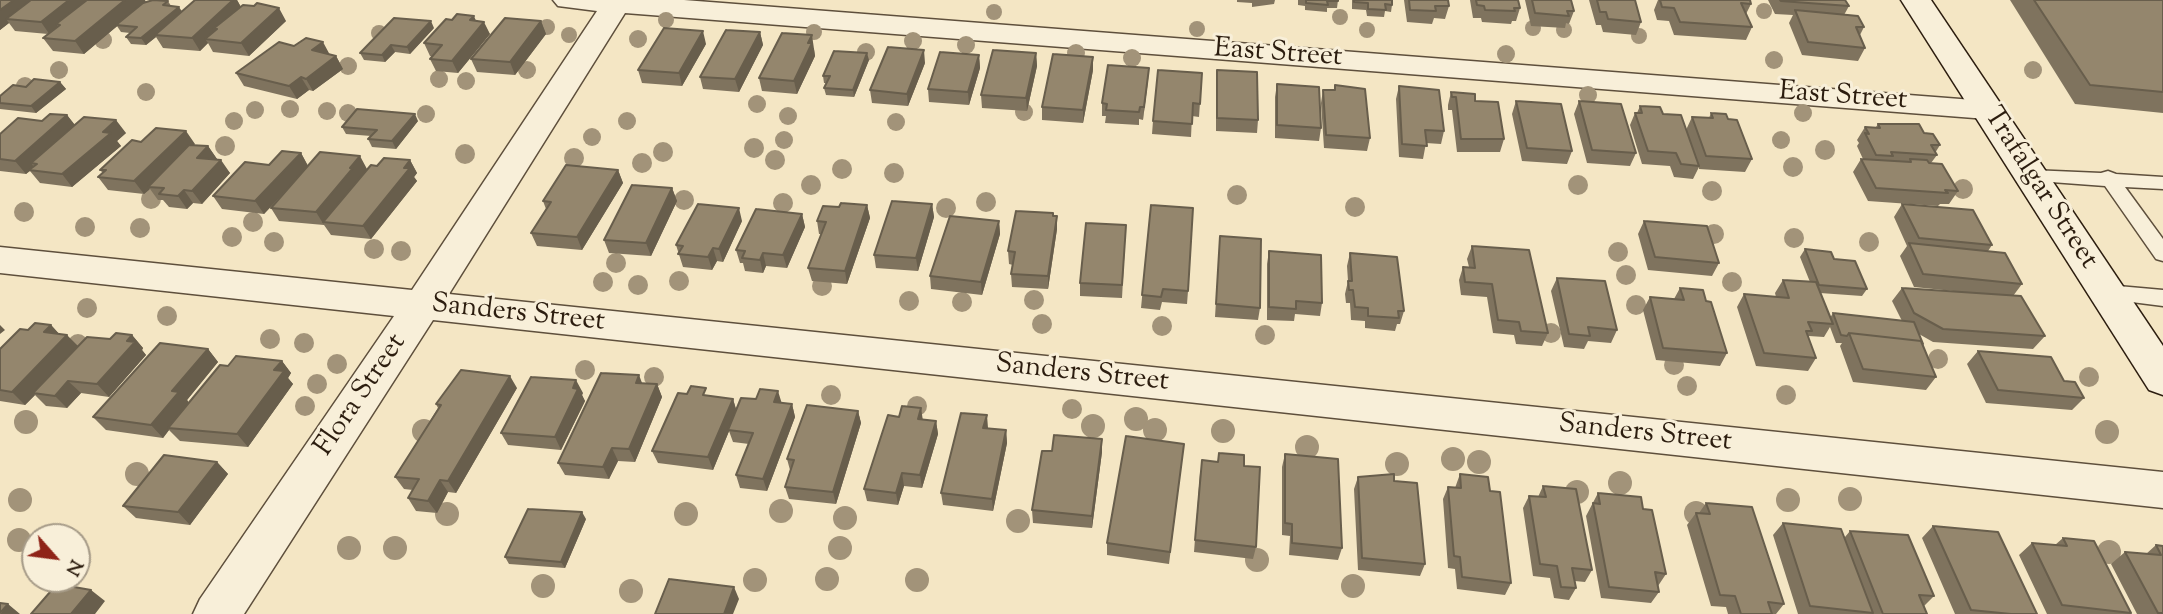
<!DOCTYPE html>
<html>
<head>
<meta charset="utf-8">
<style>
	body { margin:0 }
	#map { position:relative; width:2163px; height:614px; overflow:hidden; background:#f4e6c4; font-family:"Sorts Mill Goudy",serif }
	canvas { display:block }
	.north { position:absolute; left:21px; top:523px; width:70px; height:70px; box-sizing:border-box; background:#f8efd9; border:2px solid #a69b88; border-radius:50%; rotate:118deg; font-size:19px; font-weight:700; line-height:28px; text-align:center; color:#2c1d0f }
	.north::after { content:''; display:block; margin:auto; width:24px; height:32px; background:#8f2418; clip-path:polygon(50% 0,100% 100%,50% 72%,0 100%) }
</style>
</head>
<body>
<div id="map">
<canvas width="2163" height="614"></canvas>
<div class="north">N</div>
</div>
<script>
const ctx = document.querySelector('canvas').getContext('2d');
ctx.lineJoin = 'round';
function toPath(rows) {
  const path = new Path2D();
  for (const r of rows) {
    path.moveTo(r[0], r[1]);
    for (let i = 2; i < r.length; i += 2) path.lineTo(r[i], r[i + 1]);
  }
  return path;
}
function trace(path, color, width, dash) {
  ctx.strokeStyle = color;
  ctx.lineWidth = width;
  ctx.lineCap = dash ? 'butt' : 'round';
  ctx.setLineDash(dash || []);
  ctx.stroke(path);
}
function fill(path, color) {
  ctx.fillStyle = color;
  ctx.fill(path, 'evenodd');
}
function label(font, color, halo, rows, align = 'center') {
  ctx.font = font + ' "Sorts Mill Goudy",serif';
  ctx.lineWidth = 6;
  ctx.setLineDash([]);
  ctx.textBaseline = 'middle';
  ctx.strokeStyle = halo;
  ctx.fillStyle = color;
  for (const [text, x, y, turn = 0] of rows) {
    ctx.save();
    ctx.translate(x, y);
    ctx.rotate((+turn || 0) * Math.PI / 180);
    ctx.textAlign = isNaN(turn) ? turn : align;
    if (halo) ctx.strokeText(text, 0, 0);
    ctx.fillText(text, 0, 0);
    ctx.restore();
  }
}
const service = toPath([
	[2031,170,2101,173,2108,171,2116,174,2163,177,2163,189,2125,187,2163,239,2163,261,2156,259,2105,186,2024,180,2022,176,2024,172,2031,170],
	[2107,285,2163,290,2163,306,2100,298,2097,293,2100,288,2107,285]
]);
const minor = toPath([
	[553,0,684,0,1999,102,2003,109,1999,116,1987,119,625,13,449,294,2163,472,2163,508,433,320,244,614,193,614,200,599,394,316,0,273,0,247,412,290,597,11,558,6,553,0]
]);
const secondary = toPath([
	[1901,0,1931,0,2163,346,2163,395,2149,390,1901,0]
]);
const trees = [
	[1764,11,8],
	[994,12,8],
	[1340,17,8],
	[666,20,8],
	[547,27,8],
	[1533,28,8],
	[1197,29,8],
	[1367,30,8],
	[1564,30,8],
	[814,32,8],
	[379,33,8],
	[569,35,8],
	[1639,36,8],
	[638,39,9],
	[103,40,9],
	[913,41,9],
	[966,45,9],
	[866,52,9],
	[1076,53,9],
	[1506,54,9],
	[1132,58,9],
	[1774,60,9],
	[348,66,9],
	[59,70,9],
	[527,70,9],
	[2033,70,9],
	[439,79,9],
	[466,81,9],
	[25,86,9],
	[146,92,9],
	[1588,95,9],
	[757,104,9],
	[290,109,9],
	[255,110,9],
	[327,111,9],
	[1024,112,9],
	[348,113,9],
	[1803,113,9],
	[426,114,9],
	[788,116,9],
	[234,121,9],
	[627,121,9],
	[896,122,9],
	[592,137,9],
	[784,140,9],
	[1781,140,9],
	[225,146,10],
	[754,148,10],
	[1825,150,10],
	[663,152,10],
	[465,154,10],
	[574,158,10],
	[775,160,10],
	[642,163,10],
	[1793,167,10],
	[842,169,10],
	[894,173,10],
	[811,185,10],
	[1578,185,10],
	[1963,189,10],
	[1712,191,10],
	[1237,195,10],
	[151,199,10],
	[684,200,10],
	[986,202,10],
	[783,203,10],
	[1355,207,10],
	[946,208,10],
	[24,212,10],
	[253,222,10],
	[85,227,10],
	[140,228,10],
	[1714,234,10],
	[232,237,10],
	[1794,238,10],
	[274,242,10],
	[1869,242,10],
	[374,249,10],
	[401,251,10],
	[1618,252,10],
	[616,263,10],
	[1626,275,10],
	[679,281,10],
	[603,282,10],
	[1732,282,10],
	[638,285,10],
	[822,286,10],
	[1034,300,10],
	[909,301,10],
	[962,302,10],
	[1636,305,10],
	[87,308,10],
	[167,316,10],
	[1042,324,10],
	[1162,326,10],
	[1551,333,10],
	[1265,335,10],
	[270,339,10],
	[304,343,10],
	[78,344,10],
	[1938,359,10],
	[337,364,10],
	[1674,365,10],
	[585,370,10],
	[654,377,10],
	[2089,377,10],
	[317,384,10],
	[1687,386,10],
	[831,395,10],
	[1786,395,10],
	[305,406,10],
	[917,406,10],
	[1072,409,10],
	[1136,419,12],
	[26,422,12],
	[1093,426,12],
	[1155,430,12],
	[424,431,12],
	[1223,431,12],
	[2107,432,12],
	[1307,447,12],
	[1453,459,12],
	[1479,462,12],
	[1397,464,12],
	[137,474,12],
	[1620,483,12],
	[1577,492,12],
	[1850,499,12],
	[20,500,12],
	[1788,500,12],
	[781,511,12],
	[1696,513,12],
	[447,514,12],
	[686,514,12],
	[845,518,12],
	[1018,521,12],
	[19,540,12],
	[349,548,12],
	[395,548,12],
	[840,548,12],
	[2109,552,12],
	[1257,560,12],
	[827,579,12],
	[755,580,12],
	[917,580,12],
	[543,586,12],
	[1353,586,12],
	[631,591,12]
];
const wall = toPath([
	[0,0,146,2,168,1,171,6,182,11,237,0,241,7,286,21,249,56,213,52,208,43,200,51,163,48,156,37,146,45,131,44,126,37,130,33,121,32,117,26,84,54,53,51,43,38,48,34,15,31,9,23,0,30],
	[1237,0,1275,0,1274,4,1252,7,1252,3,1237,2],
	[1298,0,1338,0,1337,8,1327,8,1327,12,1305,10,1305,6,1298,5],
	[1352,0,1392,0,1392,5,1391,12,1385,11,1384,17,1367,16,1366,10,1352,9],
	[1404,0,1448,0,1449,6,1445,19,1434,18,1432,24,1407,22],
	[1470,0,1518,0,1520,8,1516,21,1512,21,1511,24,1482,22,1481,18,1473,18],
	[1525,0,1571,0,1574,11,1569,24,1566,23,1565,28,1531,26],
	[1589,0,1635,0,1641,22,1636,35,1603,32,1601,25,1596,25],
	[1658,0,1750,0,1751,4,1746,14,1752,27,1746,40,1674,35,1669,21,1657,20,1654,10],
	[1768,0,1845,0,1849,6,1844,15,1864,27,1860,35,1865,48,1858,61,1802,55,1789,23,1793,15,1775,14],
	[2010,0,2163,0,2163,113,2075,104],
	[476,21,490,34,458,73,436,71,430,59,432,56,430,56,424,43],
	[541,21,546,34,515,75,477,72,471,59],
	[434,28,410,54,395,52,385,62,364,60,360,53],
	[760,32,763,45,739,92,703,89,700,77],
	[706,44,682,86,642,83,638,70],
	[814,48,814,49,815,56,797,94,762,91,759,78],
	[1036,53,1037,66,1027,111,982,108,981,95],
	[330,55,336,56,343,69,313,91,309,90,297,99,244,86,236,73],
	[979,55,980,68,969,105,929,102,928,89],
	[869,60,854,97,826,95,824,88,826,83,824,83,823,76],
	[925,63,908,106,872,103,870,90],
	[1149,68,1143,120,1139,119,1139,125,1105,123,1106,116,1102,116,1102,103],
	[1093,70,1083,123,1042,120,1042,107],
	[1217,70,1258,120,1257,133,1216,131,1216,83],
	[1202,73,1199,117,1192,116,1191,137,1152,134,1153,121],
	[60,82,66,89,36,113,0,109,0,96,26,87],
	[1277,84,1321,128,1319,141,1275,138,1275,97],
	[1335,85,1370,138,1367,151,1324,148,1321,103,1323,90,1334,90],
	[1399,86,1444,131,1441,144,1426,143,1423,159,1399,157,1396,99],
	[1451,92,1475,101,1504,139,1500,152,1457,152,1452,110,1448,110,1448,105],
	[1516,101,1572,151,1567,164,1522,161,1512,114],
	[1579,101,1636,153,1630,166,1587,163,1574,114],
	[1640,106,1663,114,1686,130,1692,117,1709,118,1711,113,1728,119,1752,159,1745,172,1699,169,1699,167,1693,179,1674,177,1670,166,1642,164,1630,125,1635,113,1637,113],
	[67,115,75,125,126,133,117,141,121,146,72,187,40,183,30,171,26,174,0,171,0,134,42,121],
	[418,121,396,149,372,147,368,139,371,136,346,134,342,127],
	[1878,124,1924,133,1940,145,1935,153,1937,155,1931,163,1958,191,1949,204,1940,204,1938,206,1868,201,1853,172,1861,159,1863,159,1857,146,1859,143,1857,140,1865,127,1876,127],
	[141,142,195,144,194,145,208,146,217,159,230,173,202,204,193,203,187,209,169,207,163,200,158,200,150,189,144,194,108,190,98,177,103,173,100,170],
	[301,153,308,166,367,169,377,166,410,160,417,173,414,177,417,181,371,239,331,235,324,225,279,221,271,208,285,192,264,214,222,209,213,196,269,165],
	[618,170,623,183,582,250,537,246,531,233,546,209,543,201],
	[672,188,677,201,651,256,609,253,604,240],
	[932,204,934,217,918,271,876,268,874,255],
	[1902,204,1992,245,1988,251,2022,284,2013,296,2045,336,2033,349,1933,342,1919,334,1923,344,1922,345,1936,377,1926,390,1853,382,1840,346,1842,343,1836,343,1830,327,1824,337,1809,336,1808,337,1816,358,1808,371,1756,366,1737,307,1744,294,1776,297,1775,293,1783,280,1810,282,1800,257,1805,249,1834,259,1867,289,1862,296,1820,293,1830,318,1833,313,1902,321,1892,301,1902,288,1963,292,1914,287,1900,256,1907,246,1894,217],
	[867,205,870,218,847,284,812,281,808,268,821,234,819,234,817,221,839,207],
	[1151,205,1188,291,1187,304,1162,302,1160,310,1141,308],
	[802,214,805,227,787,268,766,266,763,273,745,271,743,263,740,263,736,250],
	[1053,216,1057,229,1048,289,1012,287,1011,274,1013,265,1009,264,1008,251],
	[742,221,723,262,717,261,712,270,683,267,676,245],
	[999,221,1000,234,982,295,931,289,930,276],
	[1644,221,1719,263,1712,276,1648,270,1638,234],
	[1126,225,1122,298,1080,296,1080,283],
	[1220,236,1260,308,1258,320,1215,317],
	[1472,246,1548,333,1542,346,1516,344,1514,335,1493,333,1487,297,1461,295,1459,280,1463,267,1469,267,1467,259],
	[1269,251,1322,303,1320,316,1295,314,1294,321,1267,320,1267,264],
	[1350,253,1404,311,1400,324,1397,324,1395,331,1365,328,1365,321,1351,320,1350,303,1346,303,1345,294,1348,281,1347,266],
	[1557,278,1617,330,1611,343,1588,341,1584,349,1564,347,1551,291],
	[1680,288,1706,301,1727,353,1720,366,1656,360,1643,310,1650,297,1674,299],
	[51,325,58,333,78,346,132,335,143,348,142,350,146,355,109,397,81,393,67,408,46,406,35,395,25,405,0,401,0,349,28,330],
	[208,349,218,362,187,400,189,403,228,366,282,361,291,373,288,378,293,384,248,447,180,441,169,430,163,438,106,430,93,417],
	[1978,351,2064,381,2084,398,2072,410,1986,403,1967,364],
	[642,383,657,384,662,397,635,462,618,461,609,479,565,475,558,463],
	[517,388,456,493,448,492,437,513,416,511,408,498,413,490,404,489,395,477,438,408,436,404],
	[583,393,582,395,585,401,561,450,508,445,501,433],
	[709,396,733,399,736,410,782,403,792,404,795,417,767,491,740,488,736,475,749,444,733,442,729,431,713,470,658,463,652,451],
	[921,408,922,419,936,421,938,434,922,488,904,486,898,505,867,501,864,489,899,417],
	[858,411,861,423,836,504,789,499,785,487,790,470,787,459],
	[988,428,1006,430,1007,443,993,511,943,505,941,493],
	[1102,439,1102,452,1092,528,1033,523,1032,510,1052,451],
	[1184,444,1169,564,1107,555,1107,543],
	[1219,453,1244,466,1256,547,1253,559,1194,552,1200,473,1218,462],
	[1285,454,1342,548,1338,560,1289,555,1290,536,1282,535,1282,467],
	[217,462,228,474,190,525,136,518,123,506],
	[1460,474,1490,491,1511,583,1505,595,1457,589,1455,569,1448,568,1443,499,1448,487,1455,488],
	[1358,477,1394,481,1425,564,1420,576,1358,570,1354,489],
	[1543,486,1592,570,1585,582,1575,581,1576,588,1569,600,1554,598,1550,578,1533,576,1523,508,1529,496,1538,497],
	[1598,493,1666,574,1658,586,1659,592,1651,603,1601,598,1586,516],
	[1706,503,1784,604,1776,614,1728,614,1726,607,1711,606,1687,525,1696,513,1699,513],
	[586,519,565,568,509,564,505,557],
	[1783,523,1845,537,1850,531,1934,596,1924,606,1927,614,1798,614,1773,535],
	[1933,526,2037,614,1955,614,1922,538],
	[2063,538,2131,613,2130,614,2047,614,2019,555,2032,543,2055,545],
	[2156,545,2163,546,2163,614,2137,614,2111,564,2125,552,2146,554]
]);
const shadedWall = toPath([
	[14,0,40,0,6,19,9,23,0,30,0,10],
	[69,0,94,0,60,25,56,24,59,28,50,35,41,22],
	[125,0,145,0,146,2,84,54,75,41],
	[233,0,237,0,243,11,217,29,213,29,217,35,205,39,208,43,200,51,192,38],
	[179,7,183,13,155,35,156,37,146,45,141,38],
	[279,8,286,21,249,56,241,43],
	[474,16,479,28,484,22,490,34,458,73,452,61,470,20],
	[431,21,434,28,410,54,407,47],
	[541,21,546,34,515,75,510,62],
	[703,31,706,44,682,86,679,73],
	[760,32,763,45,739,92,735,79],
	[812,35,815,56,797,94,794,81,808,43],
	[323,42,330,55,312,50],
	[391,45,395,52,385,62,382,55],
	[924,50,925,63,908,106,907,94],
	[867,53,869,60,854,97,853,90],
	[1036,53,1037,66,1027,111,1026,98],
	[979,55,980,68,969,105,968,92],
	[336,56,343,69,313,91,306,79],
	[1093,57,1093,70,1083,123,1083,110],
	[1149,68,1148,81,1143,120,1144,107],
	[301,77,309,90,297,99,289,86],
	[60,82,66,89,36,113,31,106],
	[415,114,418,121,396,149,392,141],
	[67,115,77,128,31,163,34,167,26,174,15,161],
	[116,120,126,133,117,141,121,146,72,187,62,174,103,132],
	[186,131,195,144,151,187,148,187,150,189,144,194,134,181],
	[208,146,217,159,197,158],
	[301,153,308,166,264,214,255,201],
	[360,156,367,169,323,222,324,225,316,212],
	[221,160,230,173,202,204,192,191],
	[410,160,417,173,414,177,417,181,371,239,363,226],
	[618,170,623,183,582,250,577,237],
	[672,188,677,201,651,256,646,243],
	[184,190,193,203,187,209,178,196],
	[932,204,934,217,918,271,916,258],
	[867,205,870,218,847,284,845,271],
	[739,208,742,221,723,262,719,249],
	[802,214,805,227,787,268,783,255],
	[1057,216,1057,229,1048,289,1048,276],
	[999,221,1000,234,982,295,981,282],
	[713,248,717,261,712,270,708,257],
	[763,253,766,266,763,273,760,260],
	[0,325,5,330,0,334],
	[51,325,63,338,44,332],
	[67,335,79,347,33,393,35,395,25,405,12,392],
	[132,335,143,348,142,350,146,355,109,397,97,384],
	[208,349,218,362,187,400,190,404,168,428,169,430,163,438,151,425,172,391],
	[282,361,291,373,288,378,293,384,248,447,237,434,274,370],
	[639,375,644,388,636,383],
	[510,376,517,388,456,493,448,481],
	[576,380,583,393,582,395,585,401,561,450,555,437],
	[68,381,81,393,67,408,55,396],
	[657,384,662,397,635,462,629,449],
	[778,391,782,404,774,402],
	[733,399,737,412,713,470,708,457],
	[792,404,795,417,767,491,763,479],
	[921,408,923,421,918,419],
	[858,411,861,423,836,504,833,492],
	[987,415,988,428,985,440,983,428],
	[936,421,938,434,922,488,920,475],
	[1006,430,1007,443,993,511,992,499],
	[1102,439,1102,452,1092,528,1092,516],
	[612,448,618,461,609,479,603,467],
	[217,462,228,474,190,525,178,512],
	[902,473,904,486,898,505,896,493],
	[440,480,448,492,437,513,428,501],
	[582,512,586,519,565,568,561,562],
	[734,587,739,599,733,614,724,614],
	[91,590,105,601,95,614,71,614],
	[8,604,20,614,0,614]
]);
const building = toPath([
	[0,0,14,0,0,10,0,0],
	[31,0,69,0,41,22,6,19,31,0],
	[87,0,125,0,75,41,43,38,60,25,56,24,87,0],
	[153,0,168,1,163,5,179,7,141,38,126,37,137,27,116,25,143,3,153,0],
	[195,0,233,0,192,38,155,35,195,0],
	[1306,0,1338,0,1338,1,1327,1,1328,5,1306,3,1306,0],
	[1354,0,1392,0,1392,5,1385,4,1386,10,1368,9,1368,3,1354,2,1354,0],
	[1409,0,1448,0,1449,6,1435,6,1436,11,1410,10,1409,0],
	[1476,0,1518,0,1520,8,1514,8,1515,11,1485,10,1484,6,1477,5,1476,0],
	[1532,0,1571,0,1574,11,1567,11,1569,16,1535,13,1532,0],
	[1597,0,1635,0,1641,22,1608,19,1606,12,1600,12,1597,0],
	[1660,0,1750,0,1751,4,1741,3,1752,27,1680,22,1674,8,1662,7,1660,0],
	[1780,0,1845,0,1849,6,1781,1,1780,0],
	[2034,0,2163,0,2163,92,2090,85,2034,0],
	[257,3,279,8,241,43,205,39,217,29,213,29,243,5,254,6,257,3],
	[1795,10,1858,16,1864,27,1856,27,1865,48,1808,42,1795,10],
	[457,14,474,16,470,20,484,22,452,61,430,59,442,45,424,43,446,19,452,20,457,14],
	[394,18,431,21,407,47,391,45,382,55,360,53,394,18],
	[505,18,541,21,510,62,471,59,505,18],
	[664,28,703,31,679,73,638,70,664,28],
	[726,30,760,32,735,79,700,77,726,30],
	[782,33,812,35,808,43,812,43,794,81,759,78,782,33],
	[306,38,323,42,312,50,336,56,306,79,301,77,289,86,236,73,279,42,294,46,306,38],
	[888,47,924,50,907,94,870,90,888,47],
	[993,50,1036,53,1026,98,981,95,993,50],
	[834,51,867,53,853,90,824,88,830,76,823,76,834,51],
	[940,52,979,55,968,92,928,89,940,52],
	[1053,54,1093,57,1083,110,1042,107,1053,54],
	[1108,65,1149,68,1144,107,1140,107,1139,112,1106,110,1107,104,1102,103,1108,65],
	[1158,70,1202,73,1200,104,1193,103,1192,124,1153,121,1158,70],
	[1217,70,1257,72,1258,120,1217,118,1217,70],
	[34,79,60,82,31,106,0,103,0,96,13,85,26,87,34,79],
	[1277,84,1319,87,1321,128,1277,125,1277,84],
	[1335,85,1365,89,1370,138,1326,135,1323,90,1335,90,1335,85],
	[1399,86,1439,90,1444,131,1425,130,1427,146,1402,144,1399,86],
	[1451,92,1475,94,1475,101,1498,102,1504,139,1461,139,1456,97,1452,97,1451,92],
	[1516,101,1561,104,1572,151,1527,148,1516,101],
	[1579,101,1621,104,1636,153,1592,150,1579,101],
	[1640,106,1660,107,1663,114,1681,115,1699,166,1681,164,1676,153,1648,151,1635,113,1642,113,1640,106],
	[357,109,415,114,392,141,368,139,377,130,342,127,357,109],
	[1711,113,1726,114,1728,119,1737,120,1752,159,1706,156,1692,117,1713,118,1711,113],
	[50,114,67,115,15,161,0,159,0,134,18,118,42,121,50,114],
	[84,117,116,120,103,132,111,133,62,174,29,170,37,164,31,163,84,117],
	[1878,124,1919,124,1924,133,1933,134,1940,145,1931,145,1937,155,1891,152,1893,156,1876,155,1865,133,1869,134,1865,127,1880,128,1878,124],
	[156,128,186,131,134,181,98,177,106,170,100,170,132,140,141,142,156,128],
	[189,145,208,146,197,158,221,160,192,191,184,190,178,196,159,194,164,188,148,187,189,145],
	[282,151,301,153,255,201,213,196,245,162,269,165,282,151],
	[320,152,360,156,350,168,353,168,316,212,271,208,320,152],
	[384,158,410,160,404,168,410,168,363,226,323,222,371,165,377,166,384,158],
	[1861,159,1911,162,1910,159,1927,160,1929,163,1942,164,1958,191,1945,190,1948,193,1876,188,1861,159],
	[566,165,618,170,577,237,531,233,551,202,543,201,566,165],
	[632,185,672,188,646,243,604,240,632,185],
	[892,201,932,204,916,258,874,255,892,201],
	[841,203,867,205,845,271,808,268,826,222,817,221,823,206,839,207,841,203],
	[698,204,739,208,719,249,713,248,708,257,678,254,683,246,676,245,698,204],
	[1902,204,1973,210,1992,245,1919,238,1902,204],
	[1151,205,1193,208,1188,291,1163,289,1161,297,1142,295,1151,205],
	[756,209,802,214,783,255,763,253,760,260,742,258,745,251,736,250,756,209],
	[1016,211,1053,213,1053,216,1057,216,1048,276,1011,274,1015,252,1008,251,1016,211],
	[950,216,999,221,981,282,930,276,950,216],
	[1644,221,1707,226,1719,263,1655,257,1644,221],
	[1086,223,1126,225,1122,285,1080,283,1086,223],
	[1220,236,1261,239,1260,308,1216,304,1220,236],
	[1909,243,2005,253,2022,284,1923,274,1909,243],
	[1472,246,1529,250,1548,333,1521,331,1519,322,1498,320,1492,284,1465,282,1463,267,1475,268,1472,246],
	[1805,249,1831,252,1834,259,1855,261,1867,289,1819,285,1805,249],
	[1269,251,1321,255,1322,303,1296,301,1296,309,1269,307,1269,251],
	[1350,253,1397,257,1404,311,1398,311,1399,318,1368,316,1368,308,1355,307,1353,290,1349,290,1348,281,1352,281,1350,253],
	[1557,278,1605,281,1617,330,1588,327,1590,336,1569,334,1557,278],
	[1783,280,1816,282,1833,324,1808,322,1812,331,1806,331,1816,358,1764,353,1744,294,1789,298,1783,280],
	[1680,288,1703,290,1706,301,1711,302,1727,353,1663,348,1650,297,1684,300,1680,288],
	[1902,288,2021,296,2045,336,1943,329,1914,313,1902,288],
	[1833,313,1914,322,1923,344,1922,344,1921,341,1849,333,1847,336,1841,335,1833,313],
	[35,323,51,325,44,332,67,335,12,392,0,390,0,349,20,329,28,330,35,323],
	[116,333,132,335,127,341,135,342,97,384,68,381,55,396,33,393,87,337,110,339,116,333],
	[1849,333,1921,341,1936,377,1863,369,1849,333],
	[160,343,208,349,172,391,179,392,151,425,93,417,160,343],
	[1978,351,2051,357,2064,381,2075,382,2084,398,1998,390,1978,351],
	[236,356,282,361,274,370,284,371,237,434,168,428,220,365,228,366,236,356],
	[461,370,510,376,448,481,440,480,428,501,408,498,419,479,395,477,441,405,436,404,461,370],
	[601,373,639,375,636,383,657,384,629,449,612,448,603,467,558,463,601,373],
	[531,377,576,380,573,388,578,389,555,437,501,433,531,377],
	[691,386,706,388,703,395,733,399,708,457,652,451,678,393,687,394,691,386],
	[760,389,778,391,774,402,792,404,763,479,736,475,753,433,728,430,741,398,756,399,760,389],
	[807,405,858,411,833,492,785,487,794,460,787,459,807,405],
	[902,406,921,408,918,419,936,421,920,475,902,473,896,493,864,489,888,415,899,417,902,406],
	[961,413,987,415,983,428,1006,430,992,499,941,493,961,413],
	[1054,435,1102,439,1092,516,1032,510,1042,451,1052,451,1054,435],
	[1126,436,1184,444,1170,552,1107,543,1126,436],
	[1219,453,1244,455,1244,466,1260,467,1256,547,1195,540,1202,460,1218,462,1219,453],
	[1285,454,1338,459,1342,548,1292,543,1292,524,1285,523,1285,454],
	[164,455,217,462,178,512,123,506,164,455],
	[1394,474,1394,481,1417,483,1425,564,1362,558,1358,477,1394,474],
	[1460,474,1488,477,1490,491,1500,492,1511,583,1462,577,1460,557,1454,556,1448,487,1461,488,1460,474],
	[1543,486,1576,489,1592,570,1572,568,1576,588,1561,587,1557,566,1540,564,1529,496,1546,497,1543,486],
	[1598,493,1641,497,1643,509,1652,510,1666,574,1655,572,1659,592,1609,587,1593,503,1600,504,1598,493],
	[1706,503,1752,507,1784,604,1768,602,1772,614,1741,614,1735,596,1720,595,1696,513,1710,514,1706,503],
	[528,509,582,512,561,562,505,557,528,509],
	[1783,523,1841,529,1873,613,1810,606,1783,523],
	[1933,526,1998,532,2037,614,2011,614,1971,610,1933,526],
	[1850,531,1908,535,1934,596,1919,595,1927,614,1883,614,1850,531],
	[2063,538,2094,541,2131,613,2062,605,2032,543,2067,546,2063,538],
	[2156,545,2163,546,2163,613,2158,613,2125,552,2161,555,2156,545],
	[669,579,734,587,724,614,655,614,669,579],
	[57,584,91,590,71,614,31,614,57,584],
	[0,603,8,604,0,613,0,603]
]);
const streetNames = [
	["East Street",1278,55,4],
	["East Street",1843,98,4],
	["Trafalgar Street",2039,189,57],
	["Sanders Street",518,315,6],
	["Sanders Street",1082,375,6],
	["Flora Street",362,396,-56],
	["Sanders Street",1645,435,6]
];
trace(service, '#5e4f3c', 3);
trace(minor, '#5e4f3c', 3);
trace(secondary, '#2c1d0f', 3);
fill(service, '#f8efd9');
fill(minor, '#f8efd9');
fill(secondary, '#f8efd9');
ctx.fillStyle = '#a29379';
for (const [x, y, r] of trees) {
  ctx.beginPath();
  ctx.arc(x, y, r, 0, 2 * Math.PI);
  ctx.fill();
}
fill(wall, '#7f735e');
fill(shadedWall, '#685e4c');
fill(building, '#94866d');
trace(building, '#685e4c', 2);
label('28px', '#2c1d0f', '#f8efd9', streetNames);
</script>
</body>
</html>
